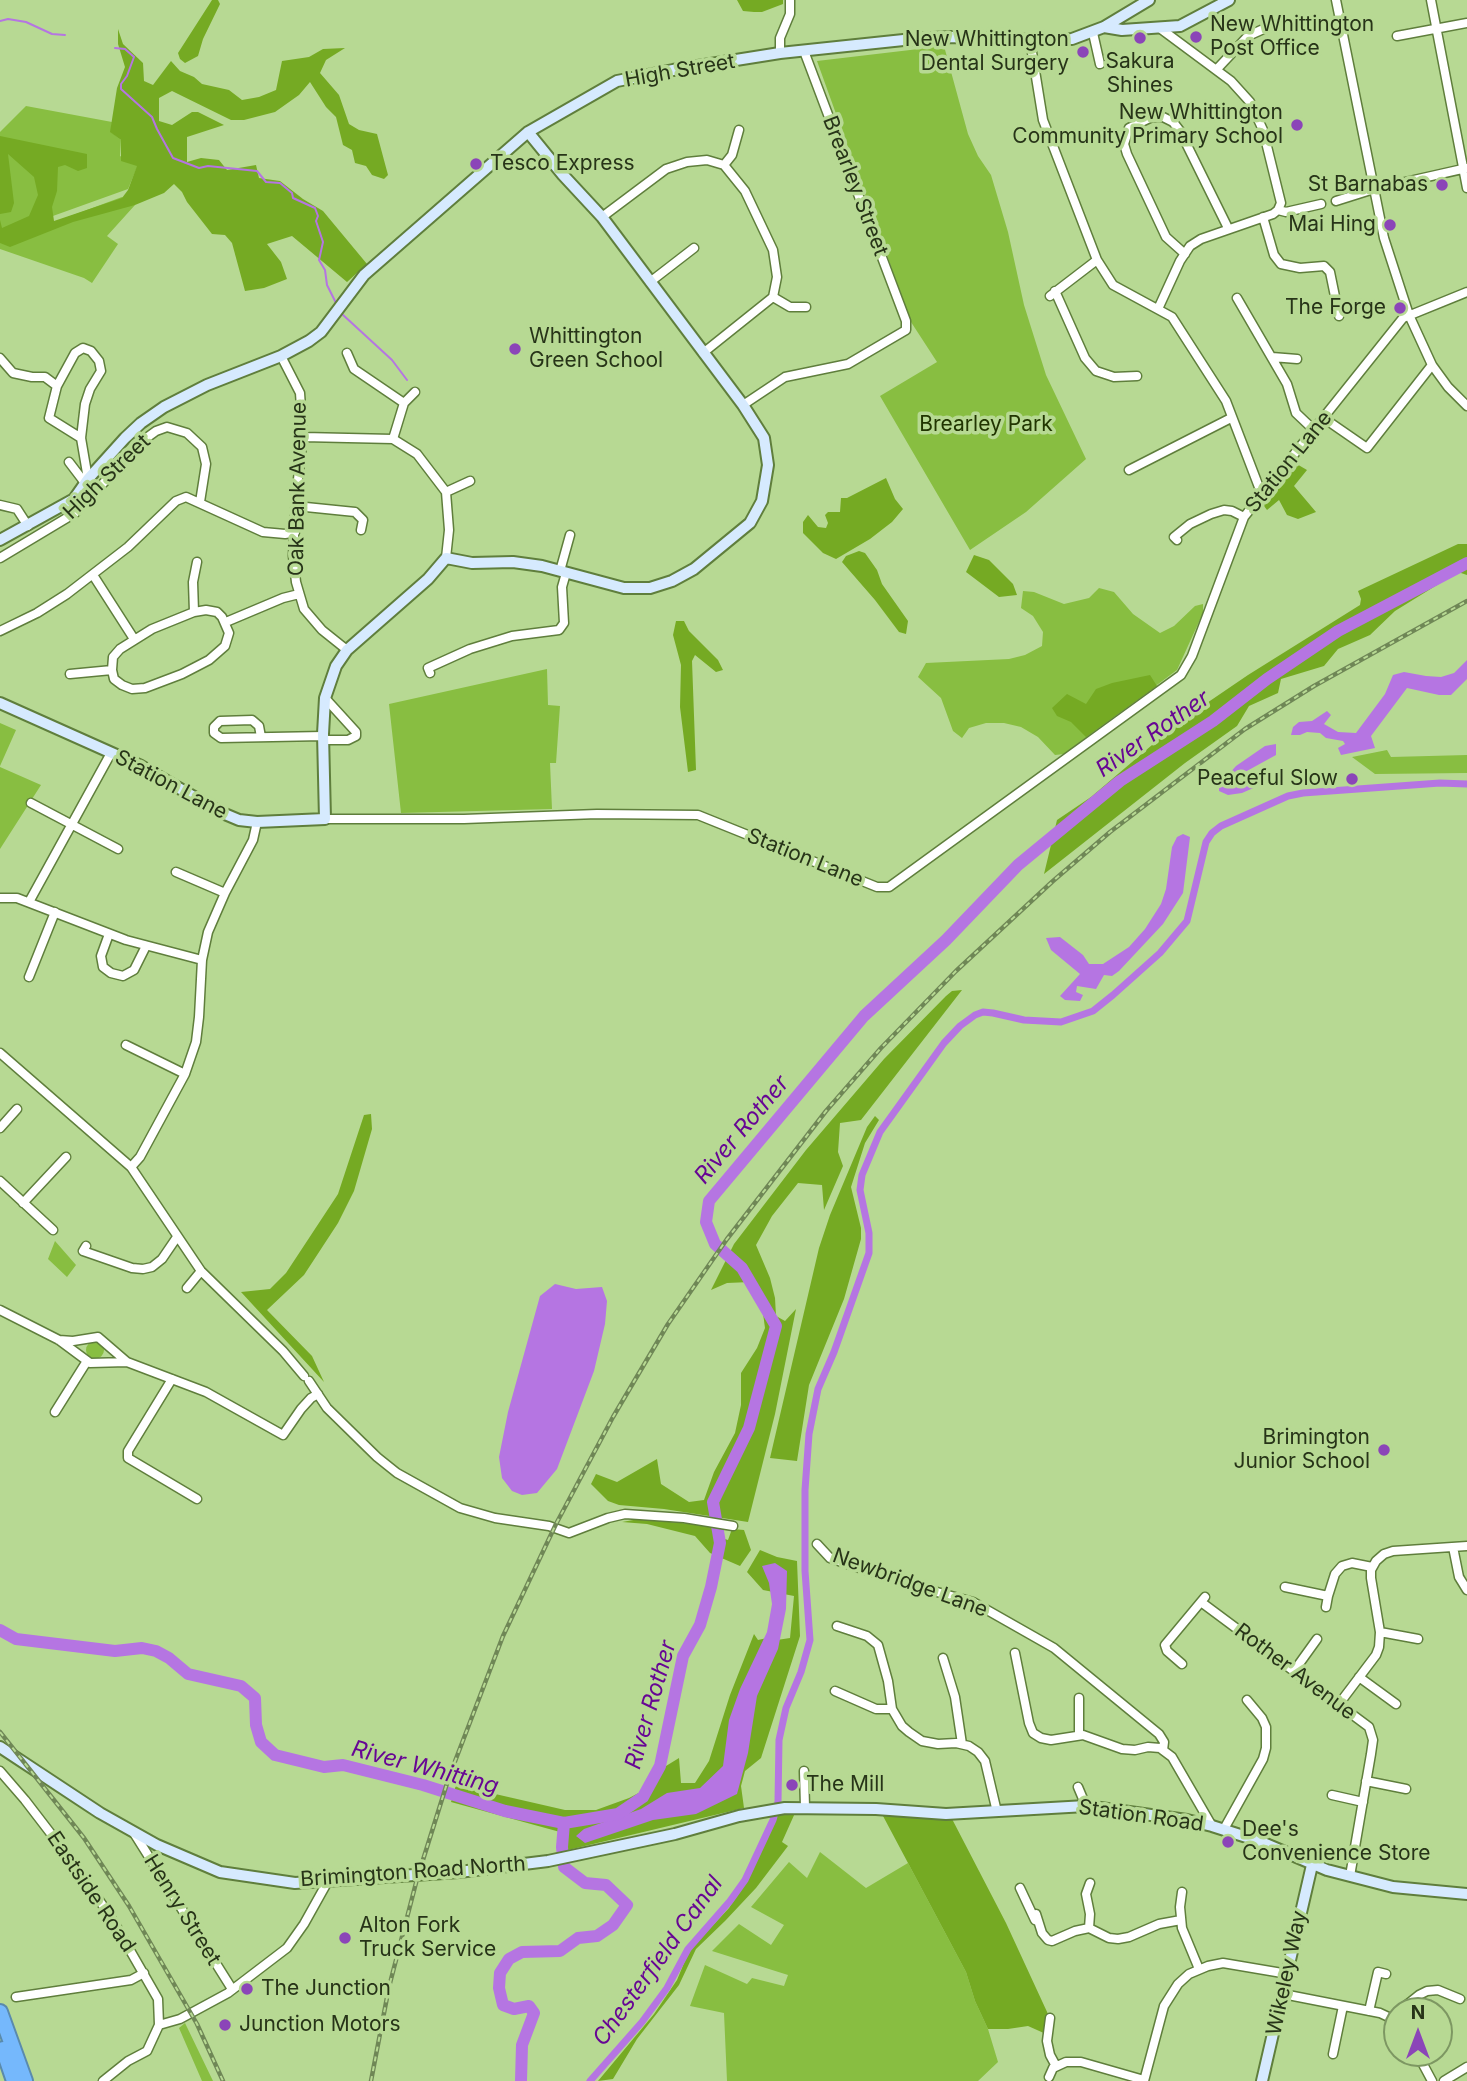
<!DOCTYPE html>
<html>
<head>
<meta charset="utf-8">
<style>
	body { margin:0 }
	#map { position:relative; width:1467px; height:2081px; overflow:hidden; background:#b7d993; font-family:Inter,sans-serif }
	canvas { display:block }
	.north { position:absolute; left:1383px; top:1997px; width:70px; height:70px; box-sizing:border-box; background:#b7d993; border:2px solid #7d9762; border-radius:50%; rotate:0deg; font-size:19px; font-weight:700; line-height:28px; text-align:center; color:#273418 }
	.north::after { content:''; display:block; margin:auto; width:24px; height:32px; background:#8b45b8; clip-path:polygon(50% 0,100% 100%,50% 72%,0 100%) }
</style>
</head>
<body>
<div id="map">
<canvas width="1467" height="2081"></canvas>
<div class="north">N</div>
</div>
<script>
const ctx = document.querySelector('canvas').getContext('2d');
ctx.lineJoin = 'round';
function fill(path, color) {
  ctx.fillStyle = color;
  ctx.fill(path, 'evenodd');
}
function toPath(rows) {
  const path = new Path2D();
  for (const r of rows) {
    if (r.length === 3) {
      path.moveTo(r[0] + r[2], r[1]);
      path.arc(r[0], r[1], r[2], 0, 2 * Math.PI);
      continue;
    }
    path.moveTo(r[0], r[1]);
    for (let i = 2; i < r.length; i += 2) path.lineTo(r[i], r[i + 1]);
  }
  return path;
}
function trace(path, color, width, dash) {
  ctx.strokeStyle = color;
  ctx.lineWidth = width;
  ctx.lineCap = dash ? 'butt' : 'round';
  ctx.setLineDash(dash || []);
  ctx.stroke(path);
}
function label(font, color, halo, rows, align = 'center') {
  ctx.font = font + ' Inter,sans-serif';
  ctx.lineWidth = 7;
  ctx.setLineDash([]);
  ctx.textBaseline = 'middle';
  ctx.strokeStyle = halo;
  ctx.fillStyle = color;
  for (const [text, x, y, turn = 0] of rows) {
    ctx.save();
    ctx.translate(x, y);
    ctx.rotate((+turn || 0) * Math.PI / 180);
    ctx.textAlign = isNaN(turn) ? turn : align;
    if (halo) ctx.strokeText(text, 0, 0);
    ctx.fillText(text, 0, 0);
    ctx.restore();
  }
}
const green = toPath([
	[944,46,968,134,978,156,991,175,1008,232,1024,305,1046,375,1086,459,1026,512,970,550,880,396,937,362,911,322,817,61],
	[26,106,112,122,111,132,121,140,120,156,138,165,128,189,0,235,0,132],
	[122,197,135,205,107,236,118,244,92,283,84,278,0,249,0,242],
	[1099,588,1114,592,1133,614,1160,633,1174,626,1195,606,1203,604,1203,613,1177,670,1064,754,1055,755,1038,737,1021,727,1004,723,986,723,969,728,962,738,953,731,941,698,918,677,926,663,1009,659,1025,655,1042,646,1043,632,1033,616,1021,608,1023,591,1034,592,1064,604,1089,598],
	[547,669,548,705,560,706,556,763,550,763,552,809,401,813,389,704],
	[0,723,16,730,0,766],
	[1387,750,1391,757,1467,755,1467,773,1375,774,1352,757],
	[0,767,41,785,0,849],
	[55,1241,76,1265,67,1277,48,1259],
	[95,1350,9],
	[820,1852,866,1888,908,1863,966,1972,975,2001,988,2029,998,2062,978,2081,727,2081,724,2013,690,2006,705,1965,747,1984,752,1978,784,1986,788,1975,712,1951,739,1924,771,1945,784,1925,751,1907,789,1862,807,1878],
	[185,2023,213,2081,202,2081,179,2028]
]);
const forest = toPath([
	[212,0,218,0,220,4,203,39,198,56,185,63,180,59,178,53],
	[737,0,783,0,783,4,762,12,754,12,743,11],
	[118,29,123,44,143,63,144,81,153,85,171,61,180,71,194,77,202,84,229,90,242,100,259,97,276,90,282,61,309,57,323,49,345,48,326,60,320,73,339,95,349,124,359,130,377,134,388,175,384,179,372,175,366,166,355,163,352,150,343,145,336,117,326,107,310,82,299,95,275,112,244,120,231,120,172,91,159,98,159,121,172,125,192,112,198,112,224,125,187,137,187,162,201,158,219,160,227,170,256,165,259,178,280,181,303,199,323,211,367,264,347,282,292,236,267,244,281,262,287,279,264,288,245,291,232,243,225,235,212,234,187,202,182,192,174,184,164,193,135,205,73,222,10,247,0,243,0,220,2,228,29,216,38,195,34,177,8,154,14,203,11,212,0,214,0,136,87,154,87,168,78,171,65,165,58,167,57,191,52,207,54,221,122,198,128,190,137,166,121,161,121,140,110,132,117,88,125,67,118,44],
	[1295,463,1307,470,1294,486,1316,512,1298,519,1287,515,1279,500,1267,510,1261,502],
	[886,478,895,499,903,509,892,522,870,539,836,559,823,553,803,533,803,522,808,515,818,527,826,528,828,523,825,515,828,512,840,512,841,498,847,498],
	[1458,544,1467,544,1467,575,1458,572,1395,611,1370,635,1338,649,1324,666,1281,679,1278,693,1249,706,1237,726,1185,763,1044,874,1057,820,1091,797,1179,722,1248,675,1360,605,1361,599,1358,591],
	[859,551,865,553,877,570,882,584,908,621,906,634,899,632,875,600,842,562,846,556],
	[974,555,989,560,1013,584,1017,595,999,597,966,572],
	[676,621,684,621,689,631,718,660,723,670,716,672,695,655,692,661,696,770,688,772,680,707,681,665,673,635],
	[1150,675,1157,686,1086,737,1071,722,1057,716,1052,708,1067,694,1086,704,1096,689,1112,683],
	[962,990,861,1120,840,1123,838,1152,843,1166,824,1210,822,1185,798,1183,772,1216,756,1245,770,1278,775,1298,776,1316,785,1321,796,1309,775,1414,748,1522,664,1509,619,1505,608,1501,591,1484,596,1474,617,1482,657,1459,661,1484,689,1502,704,1500,714,1472,735,1433,741,1405,741,1373,757,1348,765,1328,762,1306,750,1282,727,1283,711,1290,734,1244,806,1150,884,1059,946,996,952,991],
	[371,1114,372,1129,354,1191,338,1223,304,1275,267,1310,312,1356,324,1382,241,1292,270,1289,286,1273,338,1194,364,1115],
	[875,1116,879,1120,865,1143,851,1187,861,1228,861,1239,844,1299,809,1385,797,1461,770,1458,819,1248,830,1215,867,1127],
	[639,1519,713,1526,715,1536,728,1540,732,1529,744,1530,751,1550,740,1566,710,1553,695,1536,647,1524,622,1522],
	[760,1550,777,1557,797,1561,800,1636,761,1758,745,1771,741,1786,744,1808,568,1850,560,1832,451,1802,456,1785,565,1810,596,1810,629,1798,656,1784,666,1766,679,1758,681,1783,695,1783,709,1761,730,1695,754,1634,758,1640,767,1638,777,1640,790,1638,794,1596,763,1590,747,1572],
	[795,1813,782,1842,788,1846,756,1888,725,1921,696,1949,679,1985,637,2039,613,2079,598,2081,654,2014,677,1980,689,1951,729,1908,750,1876,775,1816],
	[883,1816,951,1817,1006,1923,1048,2014,1046,2034,1028,2026,1008,2029,988,2029,975,2001,966,1972]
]);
const water = toPath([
	[1467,660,1467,679,1451,695,1439,695,1407,688,1371,736,1375,748,1341,755,1338,748,1345,744,1343,741,1326,738,1320,733,1307,732,1300,735,1291,735,1293,727,1299,722,1312,721,1327,711,1331,715,1324,724,1338,732,1356,733,1385,694,1393,675,1404,672,1426,676,1441,677,1454,673],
	[1276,744,1276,755,1245,772,1241,777,1262,771,1268,773,1267,782,1242,793,1228,795,1219,791,1219,785,1236,766,1265,746],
	[1183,834,1190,837,1183,893,1163,924,1119,971,1112,976,1104,975,1096,989,1077,986,1076,992,1083,995,1080,1001,1065,1000,1060,996,1080,974,1051,950,1046,938,1060,937,1083,955,1089,964,1103,964,1129,947,1145,929,1161,904,1166,889,1172,847,1177,837],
	[555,1284,576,1289,602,1287,607,1301,605,1324,594,1371,557,1469,537,1493,522,1495,512,1491,502,1478,499,1457,508,1412,540,1296],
	[775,1563,787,1571,786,1609,778,1649,757,1696,748,1753,737,1794,696,1814,653,1820,585,1843,576,1836,584,1829,641,1809,667,1793,700,1788,723,1766,729,1720,740,1689,767,1632,772,1604,769,1583,762,1566]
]);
const stream = toPath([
	[0,21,8,19,26,22,52,34,65,35],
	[115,48,125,49,134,57,127,76,121,84,121,89,152,117,157,129,173,158,199,168,208,166,257,171,266,182,280,183,292,193,293,198,315,208,318,216,316,221,323,242,319,260,325,270,327,285,336,303],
	[342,314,392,360,407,380]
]);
const canal = toPath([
	[590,2081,642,2022,667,1988,688,1949,730,1901,745,1880,773,1820,778,1802,779,1740,786,1708,801,1672,810,1640,805,1571,805,1490,809,1434,818,1389,834,1352,869,1253,869,1233,860,1190,862,1175,880,1132,944,1043,960,1026,975,1015,983,1012,993,1013,1024,1020,1061,1022,1093,1011,1113,995,1160,953,1187,921,1206,842,1212,833,1221,826,1288,796,1303,793,1440,783,1467,784]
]);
const river = toPath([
	[0,1630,16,1639,115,1651,142,1648,156,1651,169,1658,188,1674,241,1686,255,1698,256,1725,261,1742,275,1755,324,1767,343,1765,423,1785,505,1811,564,1823],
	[521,2081,522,2045,534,2013,529,2006,514,2009,503,2005,499,1988,500,1973,509,1959,522,1952,560,1951,578,1938,597,1936,613,1925,627,1905,606,1885,585,1883,564,1867,562,1847,564,1823,618,1814,643,1797,660,1766,683,1656,700,1625,711,1587,720,1543,713,1502,749,1428,776,1326,742,1268,715,1244,706,1222,709,1201,864,1016,946,940,1018,865,1120,781,1213,721,1267,679,1338,631,1467,563]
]);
const street = toPath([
	[1336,0,1384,238,1409,315,1432,365,1448,387,1467,406],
	[1431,0,1467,188],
	[1161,29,1231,81,1250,102,1263,130,1281,203,1278,210],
	[1093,33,1100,64],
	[1397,36,1467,23],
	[1030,40,1043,120,1097,260,1113,285,1172,317,1226,401,1262,495],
	[780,53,780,38,790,14,790,0],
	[1217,69,1248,36,1270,26],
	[724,165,732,155,739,130],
	[1336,201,1374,189,1467,168],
	[1278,210,1286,212,1321,204],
	[602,217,666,169,687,162,707,160,724,165,745,191,773,250,777,277,773,297,703,353],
	[1263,217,1274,255,1281,264,1300,268,1324,266,1330,272,1339,316],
	[1185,254,1166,237,1127,154,1124,144,1129,128,1152,117,1163,117,1173,122,1180,131,1228,228],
	[650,282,694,248],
	[1055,291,1085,358,1096,371,1114,377,1137,376],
	[1050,296,1097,260],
	[773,297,790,307,806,307],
	[1237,298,1287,384,1296,413,1315,431],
	[1158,309,1180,261,1190,246,1201,239,1273,214,1278,210],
	[347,353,354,369,404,403],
	[281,356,300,393,303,437,296,496,293,556,296,582,304,609,322,630,347,650],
	[1272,357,1297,359],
	[0,358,13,373,32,377,45,377,57,386],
	[743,405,785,377,848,364,906,330,906,321,804,51],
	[1325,419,1367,448,1432,365],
	[303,437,393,439,417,454,446,492,449,530,446,558],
	[81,438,49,418,57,386,75,353,83,348,91,351,99,361,101,371,90,389,85,404,81,438,88,479],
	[393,439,404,403,415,392],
	[69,462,85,483],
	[1129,470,1231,418],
	[446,492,470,481],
	[0,505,17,509,28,526],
	[296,506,355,512,363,520,361,530],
	[1177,540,1174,537,1190,524,1211,514,1224,510,1232,511,1244,517],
	[0,558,75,513,145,439,156,431,167,427,187,433,202,447,206,464,200,502],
	[560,571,570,535],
	[93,575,134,639],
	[206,610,217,612,222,617,229,633,225,646,209,660,182,674,145,688,132,689,122,685,114,679,112,670,113,657,120,649,152,629,194,612,206,610],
	[194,612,193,582,197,562],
	[226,622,283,598,299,594],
	[0,631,37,613,67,594,128,547,176,501,186,497,263,532,285,534,295,532],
	[430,673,428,668,470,649,512,636,559,630,564,623,562,587,566,573],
	[70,674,112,670],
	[261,737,259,726,252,720,220,721,214,727,214,733,221,738,323,736],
	[323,740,348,740,356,736,356,732,325,698],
	[31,803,118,849],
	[325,819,464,819,597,814,698,815,877,887,889,887,1181,675,1192,656,1244,517,1403,318,1467,292],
	[176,872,225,893],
	[0,898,17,898,126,940,202,960],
	[29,902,111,753],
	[109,934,101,956,103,967,111,973,123,976,134,970,146,946],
	[29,977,55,912],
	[126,1045,185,1074],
	[0,1053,131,1167,201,1271,283,1351,304,1376],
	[0,1128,17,1109],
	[131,1167,140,1157,185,1074,196,1042,199,1017,202,960,208,932,225,893,253,840,257,822],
	[0,1181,53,1230],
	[23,1203,66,1157],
	[86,1246,83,1251,132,1268,143,1269,152,1267,162,1259,177,1237],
	[187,1288,201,1271],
	[0,1310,59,1340,90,1363,127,1362],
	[59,1340,73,1341,98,1337,127,1362,206,1392,283,1435,301,1409,311,1398,318,1394],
	[172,1379,128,1451,128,1458,197,1499],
	[309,1381,327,1408,377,1457,397,1473,460,1508,495,1518,549,1526,569,1533,608,1518,625,1514,684,1518,733,1526],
	[55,1412,87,1361],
	[817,1544,830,1558,901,1582,973,1602,1054,1648,1159,1734,1164,1742,1163,1750],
	[1453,1547,1459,1577,1467,1590],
	[1285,1587,1328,1596,1335,1574,1342,1566,1352,1563,1372,1567],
	[1201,1602,1369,1727,1373,1740,1371,1754,1350,1876],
	[1326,1607,1328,1596],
	[837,1626,867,1636,878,1645,888,1681,892,1709,902,1726,909,1732,922,1741,938,1744,956,1743,969,1746,978,1752,985,1761,997,1812],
	[1380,1632,1418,1639],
	[1015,1653,1029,1723,1033,1733,1041,1738,1051,1740,1083,1735,1122,1749,1135,1750,1148,1747,1160,1748,1172,1757,1212,1826],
	[943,1658,955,1697,962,1744],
	[1182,1664,1167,1651,1165,1645,1205,1597],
	[1294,1671,1317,1639],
	[1359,1677,1396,1704],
	[835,1691,876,1709,892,1709],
	[1079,1698,1079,1735],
	[1339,1704,1376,1655,1379,1647,1380,1632,1371,1578,1371,1570,1376,1561,1384,1554,1393,1551,1467,1546],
	[0,1771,25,1800,78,1869,112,1919,158,1999,159,2025,147,2051,128,2061,103,2081],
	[804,1771,805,1807],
	[1366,1781,1406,1789],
	[1078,1787,1086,1806],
	[1332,1795,1363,1802],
	[1224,1829,1263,1759,1266,1748,1266,1727,1262,1718,1247,1700],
	[134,1833,232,1989],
	[1020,1888,1035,1920],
	[1182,1892,1180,1907,1182,1928,1199,1969],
	[1036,1914,1042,1933,1048,1940,1052,1941,1075,1931,1089,1928,1109,1938,1118,1939,1129,1937,1159,1924,1181,1920],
	[1089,1928,1090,1914,1086,1894,1090,1883],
	[1283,1994,1380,2013,1397,2021],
	[16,1997,131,1980,144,1973],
	[1369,2011,1378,1972,1386,1974],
	[1399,2011,1419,1995,1427,1991,1438,1990,1460,1999],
	[1050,2018,1047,2041,1050,2055,1056,2066],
	[159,2025,180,2019,228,1993,287,1948,304,1924,328,1881],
	[1417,2053,1432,2081],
	[1333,2054,1343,2006],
	[1049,2077,1053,2068,1066,2062,1081,2062,1144,2080],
	[1144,2081,1164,2006,1178,1984,1189,1974,1208,1966,1223,1963,1288,1974],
	[1444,2081,1467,2067]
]);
const secondary = toPath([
	[1104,27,1122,30,1180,26,1229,0],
	[0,540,74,499,88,479,125,438,141,423,164,407,207,385,281,356,309,341,321,332,364,275,528,132,617,81,673,70,780,53,913,39,952,37,1030,40,1072,39,1104,27,1149,0],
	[0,703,141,766,220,812,239,820,257,822,325,819,323,734,325,698,336,666,347,650,428,579,446,558,472,563,513,562,542,566,624,588,650,588,672,581,694,569,750,523,762,501,768,465,764,438,743,405,602,217,563,175,528,132],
	[0,1747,100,1813,157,1845,220,1872,295,1883,459,1872,548,1861,675,1834,739,1816,785,1808,876,1809,946,1814,1086,1806,1187,1820,1212,1826,1259,1841,1327,1870,1393,1887,1467,1894],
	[1262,2081,1312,1865]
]);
const highway = toPath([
	[0,2012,25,2081],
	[3,2049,14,2081]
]);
const rail = toPath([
	[0,1732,84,1838,129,1906,197,2024,223,2081],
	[371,2081,389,1987,417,1879,449,1777,503,1636,556,1524,613,1417,668,1324,727,1239,826,1111,881,1048,956,971,1053,881,1110,832,1245,729,1314,686,1467,601]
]);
const markers = [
	[1196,37,7,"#8b45b8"],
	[1140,38,7,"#8b45b8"],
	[1083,52,7,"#8b45b8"],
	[1297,125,7,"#8b45b8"],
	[476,164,7,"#8b45b8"],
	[1442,185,7,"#8b45b8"],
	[1390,225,7,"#8b45b8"],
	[1400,308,7,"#8b45b8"],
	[515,349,7,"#8b45b8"],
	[1352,779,7,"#8b45b8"],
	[1384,1450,7,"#8b45b8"],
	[792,1785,7,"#8b45b8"],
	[1228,1842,7,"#8b45b8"],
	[345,1938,7,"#8b45b8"],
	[247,1989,7,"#8b45b8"],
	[225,2025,7,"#8b45b8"]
];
const poiNames = [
	["New Whittington",1210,25],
	["Post Office",1210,49],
	["New Whittington",1069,40,"right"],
	["Dental Surgery",1069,64,"right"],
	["Sakura",1140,62,"center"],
	["Shines",1140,86,"center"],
	["New Whittington",1283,113,"right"],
	["Community Primary School",1283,137,"right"],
	["Tesco Express",490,164],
	["St Barnabas",1428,185,"right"],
	["Mai Hing",1376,225,"right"],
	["The Forge",1386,308,"right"],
	["Whittington",529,337],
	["Green School",529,361],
	["Peaceful Slow",1338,779,"right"],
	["Brimington",1370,1438,"right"],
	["Junior School",1370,1462,"right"],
	["The Mill",806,1785],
	["Dee's",1242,1830],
	["Convenience Store",1242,1854],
	["Alton Fork",359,1926],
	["Truck Service",359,1950],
	["The Junction",261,1989],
	["Junction Motors",239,2025]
];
const streetNames = [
	["High Street",680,71,-10],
	["Brearley Street",855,186,69],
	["Station Lane",1289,462,-51],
	["High Street",107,477,-44],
	["Oak Bank Avenue",298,489,-89],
	["Station Lane",171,785,28],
	["Station Lane",805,858,22],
	["Newbridge Lane",910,1583,20],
	["Rother Avenue",1295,1672,37],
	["Station Road",1141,1816,8],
	["Brimington Road North",413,1872,-4],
	["Eastside Road",91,1892,56],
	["Henry Street",182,1910,58],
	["Wikeley Way",1287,1973,-78]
];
const parkNames = [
	["Brearley Park",986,425]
];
const waterNames = [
	["River Rother",1153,734,-35],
	["River Rother",742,1130,-50],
	["River Rother",651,1705,-74],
	["River Whitting",425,1768,15],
	["Chesterfield Canal",658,1961,-54]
];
fill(green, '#88be41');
fill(forest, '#75aa23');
fill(water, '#b575e2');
trace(stream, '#b575e2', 2);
trace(canal, '#b575e2', 7);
trace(river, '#b575e2', 12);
trace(street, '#5f7e3c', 11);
trace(secondary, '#5f7e3c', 14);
trace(highway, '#5a8aac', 18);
trace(street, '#fff', 8);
trace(secondary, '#d6eafe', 10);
trace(highway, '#75b8fc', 14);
trace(rail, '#6f8756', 4.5);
trace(rail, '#b7d993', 2, [5]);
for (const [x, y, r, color] of markers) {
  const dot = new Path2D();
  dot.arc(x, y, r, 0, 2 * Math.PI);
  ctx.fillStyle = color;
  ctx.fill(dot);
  trace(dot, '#b7d993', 2.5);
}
label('21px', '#273418', '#b7d993', poiNames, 'left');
label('21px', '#273418', '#b7d993', streetNames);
label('21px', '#213501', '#b7d993', parkNames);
label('italic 23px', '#670694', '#b7d993', waterNames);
</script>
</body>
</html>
